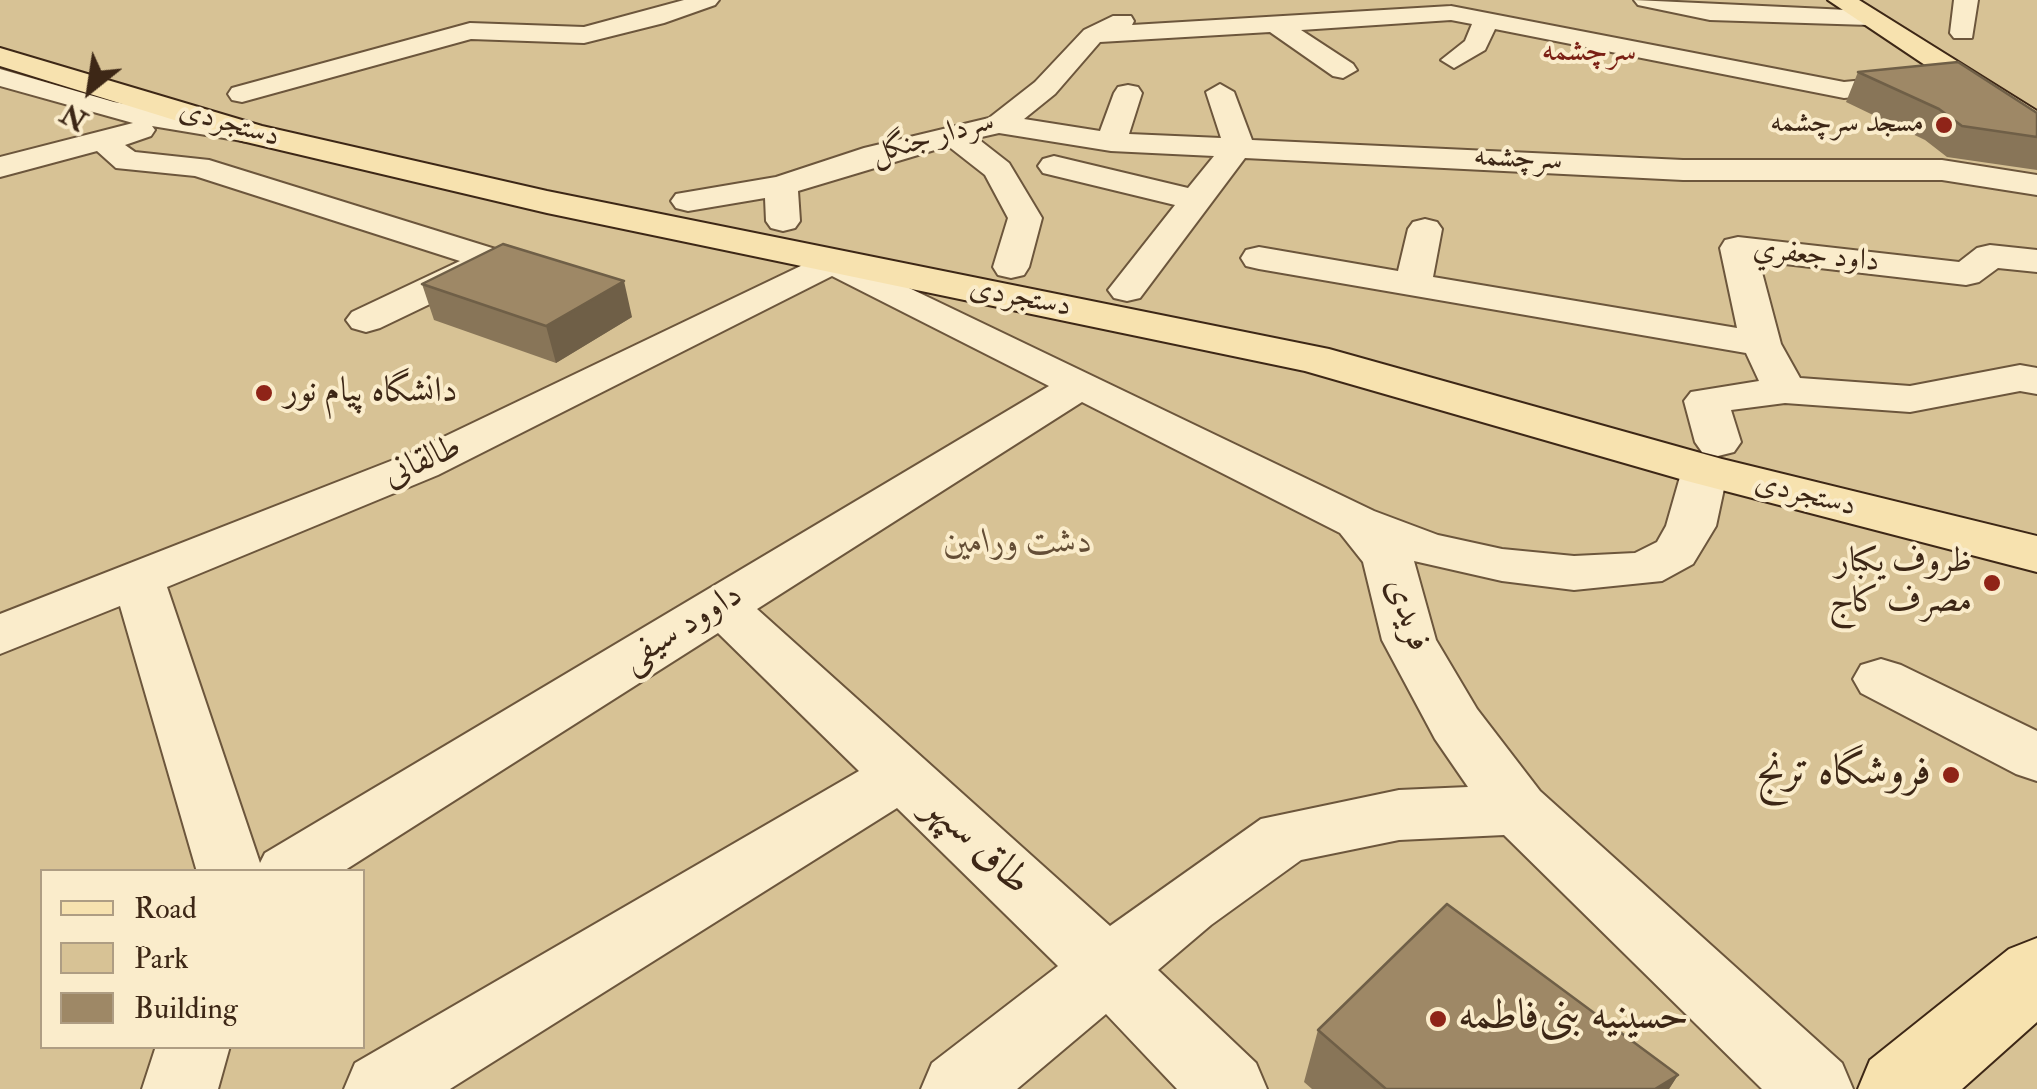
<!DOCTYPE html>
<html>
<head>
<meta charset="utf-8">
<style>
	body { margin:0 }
	#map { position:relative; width:2037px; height:1089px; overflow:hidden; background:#f7e2af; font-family:"IM FELL Double Pica",serif }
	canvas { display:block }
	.legend { position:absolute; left:40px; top:869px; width:325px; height:180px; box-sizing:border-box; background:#faeccb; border:2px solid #ae9d83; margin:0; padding:12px 18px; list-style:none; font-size:30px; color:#3d2716 }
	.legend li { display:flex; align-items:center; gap:20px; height:50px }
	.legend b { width:50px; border:2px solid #ae9d83 }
	.north { position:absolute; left:40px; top:40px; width:100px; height:100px; -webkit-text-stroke:8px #faeccb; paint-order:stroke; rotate:210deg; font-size:28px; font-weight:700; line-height:40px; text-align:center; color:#3d2716 }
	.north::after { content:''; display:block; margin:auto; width:35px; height:45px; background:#3d2716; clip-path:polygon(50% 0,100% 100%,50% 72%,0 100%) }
</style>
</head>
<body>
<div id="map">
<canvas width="2037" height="1089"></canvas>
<ul class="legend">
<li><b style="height:12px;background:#f7e2af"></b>Road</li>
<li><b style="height:28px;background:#d7c295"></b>Park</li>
<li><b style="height:28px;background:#9e8866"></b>Building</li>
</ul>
<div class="north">N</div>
</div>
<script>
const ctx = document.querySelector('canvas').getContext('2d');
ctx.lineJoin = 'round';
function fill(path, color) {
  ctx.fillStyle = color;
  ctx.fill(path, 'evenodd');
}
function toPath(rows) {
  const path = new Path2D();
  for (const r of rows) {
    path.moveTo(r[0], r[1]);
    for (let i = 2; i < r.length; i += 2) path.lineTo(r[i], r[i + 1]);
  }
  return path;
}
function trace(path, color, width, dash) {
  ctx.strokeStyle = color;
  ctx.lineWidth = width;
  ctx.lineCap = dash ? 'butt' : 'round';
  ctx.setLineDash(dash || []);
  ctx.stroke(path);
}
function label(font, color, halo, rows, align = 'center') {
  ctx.font = font + ' "IM FELL Double Pica",Amiri,serif';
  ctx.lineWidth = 8;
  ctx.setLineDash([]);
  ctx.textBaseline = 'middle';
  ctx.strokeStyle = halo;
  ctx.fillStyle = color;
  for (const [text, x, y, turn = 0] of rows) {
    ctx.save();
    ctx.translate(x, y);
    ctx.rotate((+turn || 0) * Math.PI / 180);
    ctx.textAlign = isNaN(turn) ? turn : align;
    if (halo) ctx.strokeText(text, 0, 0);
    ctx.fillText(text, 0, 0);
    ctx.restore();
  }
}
const green = toPath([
	[0,0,2037,0,2037,1089,0,1089],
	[42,872,362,872,362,1046,42,1046]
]);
const minor = toPath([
	[684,0,719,0,715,5,664,23,584,43,471,39,242,102,232,100,228,94,232,88,470,23,584,27,684,0],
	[1634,0,1869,11,1881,18,1869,25,1710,20,1638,5,1634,0],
	[1954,0,1978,0,1972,38,1954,38,1950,33,1954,0],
	[1451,6,1844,82,1917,75,1931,83,1917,91,1844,98,1495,29,1485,50,1454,68,1441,60,1465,41,1472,24,1451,20,1301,30,1353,64,1357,70,1343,78,1333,76,1270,32,1100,42,1055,94,1024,119,1100,131,1114,93,1118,87,1128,85,1138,87,1142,93,1129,134,1221,138,1206,92,1220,84,1234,92,1252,140,1683,160,1942,160,2037,175,2037,195,1942,180,1683,180,1245,158,1140,298,1127,301,1114,298,1108,290,1175,205,1043,173,1038,166,1043,159,1054,156,1188,188,1214,156,1111,151,999,133,977,138,1009,163,1042,218,1029,267,1024,275,1011,278,998,275,993,267,1008,218,985,175,948,146,798,191,800,221,795,228,783,231,771,228,766,221,765,198,688,211,676,208,671,201,676,194,776,177,864,148,989,118,1035,82,1084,30,1113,16,1131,16,1134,21,1132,25,1451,6],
	[0,69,114,102,259,127,263,133,259,139,248,142,152,126,155,130,151,136,125,145,135,152,209,160,505,252,510,260,505,268,380,328,366,332,352,328,346,320,352,312,460,261,195,176,116,168,97,151,0,177,0,157,133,123,0,86,0,69],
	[1425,219,1437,222,1442,229,1433,277,1737,328,1720,248,1725,240,1738,237,1959,262,1977,248,1990,245,2037,250,2037,272,1998,268,1979,282,1966,285,1759,261,1781,344,1800,378,1910,386,2020,365,2037,368,2037,394,2020,391,1910,412,1785,403,1731,410,1741,442,1734,452,1718,456,1702,452,1695,442,1684,401,1691,392,1759,381,1746,353,1259,269,1246,266,1241,258,1246,250,1259,247,1398,271,1408,229,1413,222,1425,219],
	[832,251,1374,511,1438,535,1502,549,1574,556,1635,553,1657,542,1666,526,1682,470,1689,460,1705,456,1721,460,1728,470,1716,526,1693,564,1662,581,1574,590,1502,581,1414,561,1436,640,1477,709,1540,791,1842,1063,1853,1089,1762,1089,1504,835,1399,840,1301,860,1211,925,1158,970,1256,1063,1267,1089,1177,1089,1106,1014,1017,1089,921,1089,932,1063,1058,966,897,808,450,1089,344,1089,355,1063,859,771,718,633,342,872,197,872,120,606,0,654,0,614,406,455,832,251],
	[832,276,1049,386,265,853,260,863,167,587,438,475,832,276],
	[1082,402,1340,533,1363,562,1382,640,1435,739,1468,787,1399,790,1261,819,1110,926,757,609,1082,402],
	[1881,659,1901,665,2037,731,2037,781,2016,774,1861,693,1853,679,1861,665,1881,659],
	[156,1046,230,1046,218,1089,142,1089,156,1046]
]);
const major = toPath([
	[1828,0,1859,0,2037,111,2037,135,2025,132,1828,0],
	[0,48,262,126,547,191,1329,349,1722,459,2037,536,2037,572,1687,481,1305,371,547,213,242,141,0,66,0,48],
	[2037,938,2037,1022,1962,1089,1858,1089,1870,1060,2009,949,2037,938]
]);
const wall = toPath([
	[1858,72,2037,113,2037,170,1947,157,1925,140,1846,102],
	[422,284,632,317,556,363,434,320],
	[1318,1030,1678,1075,1669,1089,1312,1089,1304,1082]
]);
const shadedWall = toPath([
	[624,281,632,317,556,363,546,326],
	[1678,1075,1669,1089,1655,1089]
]);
const building = toPath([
	[1958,62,2037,113,2037,137,1962,126,1939,109,1858,72,1958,62],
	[503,244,624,281,546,326,422,284,503,244],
	[1447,904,1678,1075,1655,1089,1386,1089,1318,1030,1447,904]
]);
const markers = [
	[1944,125,10,"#8f2418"],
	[264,393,10,"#8f2418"],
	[1992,583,10,"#8f2418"],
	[1951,775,10,"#8f2418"],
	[1438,1019,10,"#8f2418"]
];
const farStreetnames = [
	["دستجردی",229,125,16],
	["سردار جنگل",933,139,-16],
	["سرچشمه",1518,160,3],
	["داود جعفري",1816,257,6],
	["دستجردی",1020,299,11],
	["دستجردی",1805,496,14]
];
const farPoinames = [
	["مسجد سرچشمه",1924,125]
];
const farQuarternames = [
	["سرچشمه",1589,53]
];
const poiNames = [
	["دانشگاه پیام نور",284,393],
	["ظروف یکبار",1972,563,"right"],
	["مصرف کاج",1972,603,"right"]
];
const streetNames = [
	["طالقانی",423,463,-24],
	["فریدی",1406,615,71],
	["داوود سیفی",683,629,-32]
];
const parkNames = [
	["دشت ورامین",1018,544]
];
const nearPoinames = [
	["فروشگاه ترنج",1931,775],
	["حسینیه بنی‌فاطمه",1458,1019,"left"]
];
const nearStreetnames = [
	["طاق سپهر",976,846,43]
];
fill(green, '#d7c295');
trace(minor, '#6c563c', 4);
trace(major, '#3d2716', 4);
fill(minor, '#faeccb');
fill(major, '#f7e2af');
fill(wall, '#887558');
fill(shadedWall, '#6f5f47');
fill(building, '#9e8866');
trace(building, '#6f5f47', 2.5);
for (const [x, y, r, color] of markers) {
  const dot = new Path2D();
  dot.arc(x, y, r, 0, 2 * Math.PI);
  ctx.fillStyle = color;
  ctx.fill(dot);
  trace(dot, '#faeccb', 4);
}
label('30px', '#3d2716', '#faeccb', farStreetnames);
label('30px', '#3d2716', '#faeccb', farPoinames, 'right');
label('32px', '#7a1f14', '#faeccb', farQuarternames);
label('35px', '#3d2716', '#faeccb', poiNames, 'left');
label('35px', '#3d2716', '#faeccb', streetNames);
label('italic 35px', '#644e36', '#faeccb', parkNames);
label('42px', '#3d2716', '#faeccb', nearPoinames, 'right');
label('42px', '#3d2716', '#faeccb', nearStreetnames);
</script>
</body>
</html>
